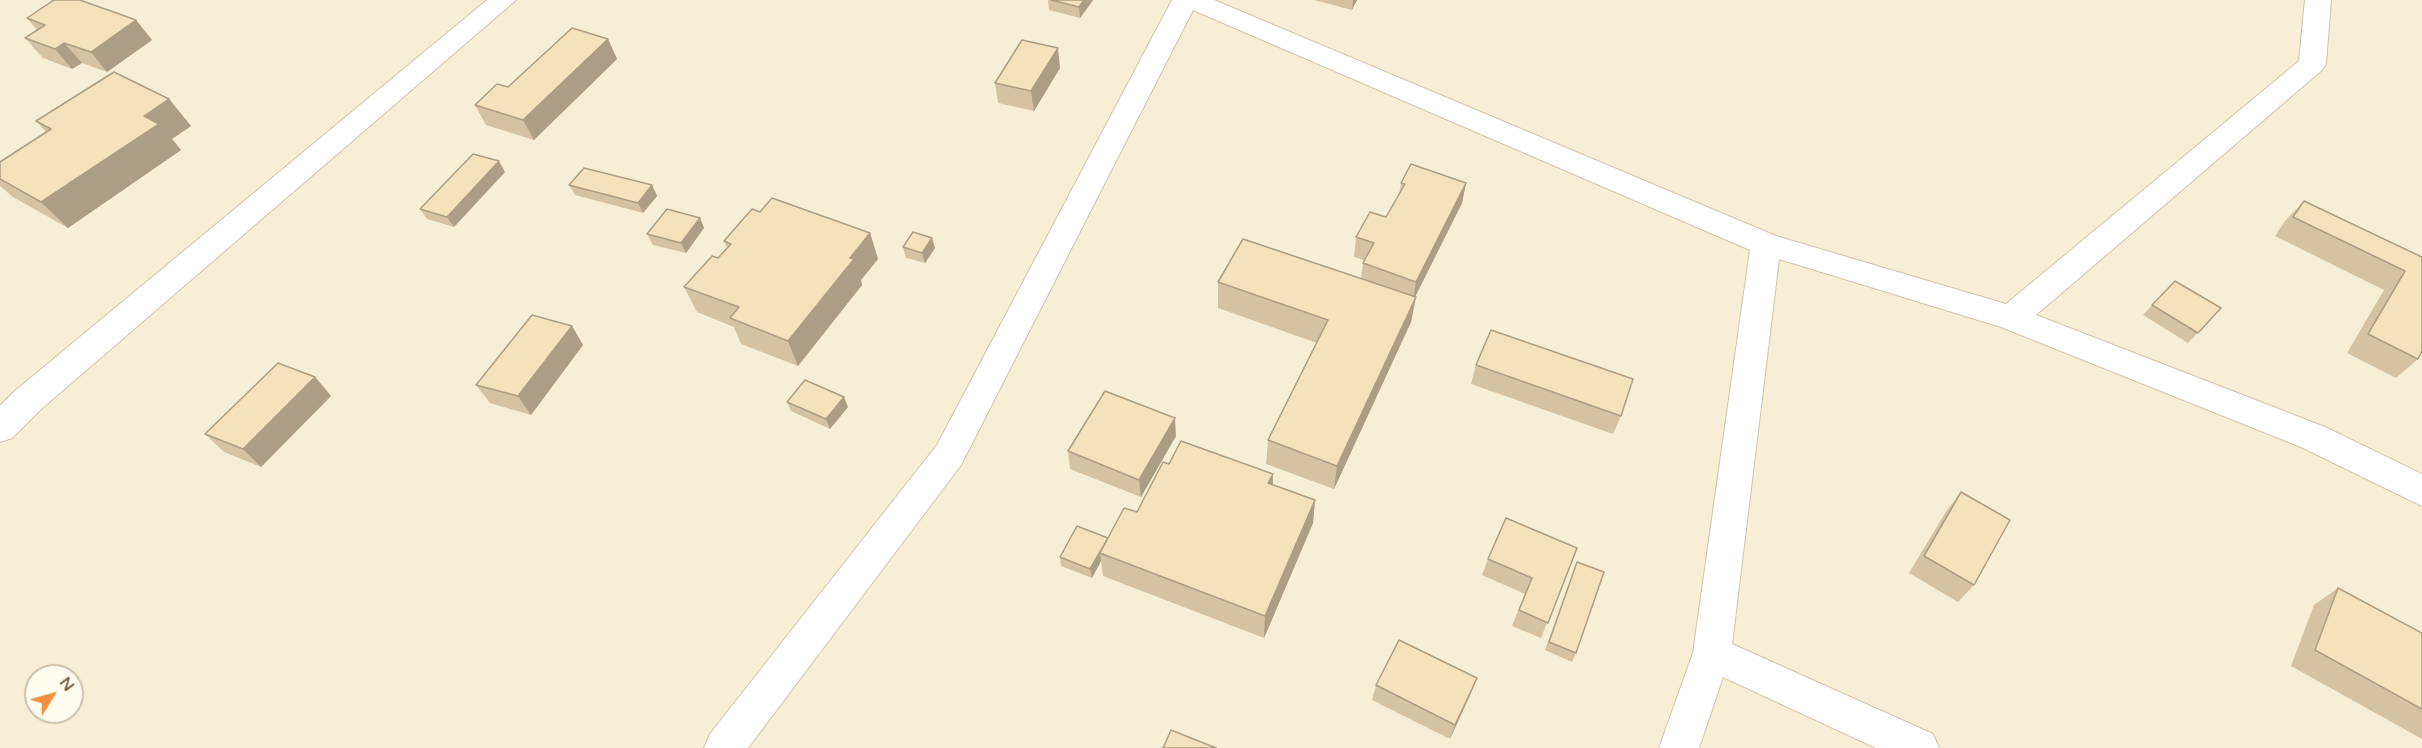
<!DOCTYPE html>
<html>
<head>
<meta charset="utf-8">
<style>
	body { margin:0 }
	#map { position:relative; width:2422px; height:748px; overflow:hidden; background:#fefbe8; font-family:"Varela Round",sans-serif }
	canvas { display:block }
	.north { position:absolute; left:24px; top:664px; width:60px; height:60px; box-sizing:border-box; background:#fffcf0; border:2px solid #cbc0ad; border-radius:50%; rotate:53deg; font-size:16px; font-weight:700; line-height:24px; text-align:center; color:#7c6649 }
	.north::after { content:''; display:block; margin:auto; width:21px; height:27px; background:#f29143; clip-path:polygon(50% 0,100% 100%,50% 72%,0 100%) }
</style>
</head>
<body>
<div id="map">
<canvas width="2422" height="748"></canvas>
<div class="north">N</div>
</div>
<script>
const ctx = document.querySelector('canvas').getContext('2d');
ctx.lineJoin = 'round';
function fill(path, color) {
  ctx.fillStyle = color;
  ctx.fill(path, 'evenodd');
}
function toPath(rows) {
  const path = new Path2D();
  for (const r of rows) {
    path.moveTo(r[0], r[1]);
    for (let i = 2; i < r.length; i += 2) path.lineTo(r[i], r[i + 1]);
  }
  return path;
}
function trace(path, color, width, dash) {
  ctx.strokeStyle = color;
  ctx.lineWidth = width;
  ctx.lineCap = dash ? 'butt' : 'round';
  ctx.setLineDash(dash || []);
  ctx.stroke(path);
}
const residential = toPath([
	[0,0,2422,0,2422,748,0,748],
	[36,676,72,676,72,712,36,712]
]);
const minor = toPath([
	[487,0,516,0,40,410,12,438,0,442,0,406,16,390,487,0],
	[1172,0,1214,0,1776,236,2006,304,2299,61,2305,0,2331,0,2326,64,2322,70,2036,315,2325,427,2422,474,2422,506,2301,447,2001,327,1779,259,1732,644,1933,734,1939,748,1876,748,1723,677,1699,748,1659,748,1693,653,1750,250,1193,10,961,465,748,748,704,748,710,734,937,445,1172,0]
]);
const wall = toPath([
	[1048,0,1093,0,1080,18,1049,10],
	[1314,0,1357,0,1352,10],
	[27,18,136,20,152,40,107,72,82,63,72,69,43,58,25,38,37,30],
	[608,39,617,59,534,140,486,125,475,105,508,87],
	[1060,68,1034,111,998,103,995,83],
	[169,99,191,126,172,139,181,150,68,228,13,197,0,186,0,162,46,132,36,121],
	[505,172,454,227,427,219,420,209],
	[1401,183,1466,183,1462,203,1415,297,1411,322,1334,489,1266,464,1268,440,1317,343,1218,308,1218,282,1361,279,1363,263,1364,260,1354,257,1356,237,1386,217,1399,196],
	[569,185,652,185,657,196,643,213,575,195],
	[2304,201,2422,257,2418,359,2396,378,2347,353,2384,290,2275,236,2285,221],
	[760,212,870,233,878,259,861,280,862,285,798,366,741,344,734,327,697,312,684,287,718,258,727,248,724,241],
	[704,228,686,253,653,245,647,234],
	[903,247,935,248,925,263,906,258],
	[2152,305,2221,308,2188,343,2143,315],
	[572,326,583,345,531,415,490,403,476,385],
	[1476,365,1621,416,1613,434,1471,384],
	[315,377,331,396,261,467,224,452,205,434],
	[787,402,848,407,830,429,791,411],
	[1176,436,1141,497,1070,469,1068,451],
	[1169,464,1273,474,1273,485,1315,500,1313,523,1264,638,1103,576,1101,561,1092,578,1061,566,1060,557,1108,539,1137,512],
	[1961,492,1974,585,1958,602,1909,573,1947,510],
	[1577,548,1541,638,1512,626,1525,594,1482,575,1488,559],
	[1577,562,1576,653,1572,662,1545,650],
	[2338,588,2422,633,2422,739,2291,666,2314,605],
	[1376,685,1471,693,1450,739,1372,700]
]);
const shadedWall = toPath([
	[1084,0,1093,0,1080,18,1079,7],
	[1353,0,1357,0,1352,10],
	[136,20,152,40,107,72,91,52],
	[608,39,617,59,534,140,523,120],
	[64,43,82,63,72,69,55,49],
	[1058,48,1060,68,1034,111,1031,91],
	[169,99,191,126,172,139,181,150,68,228,41,202,144,116],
	[499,161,505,172,454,227,447,217],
	[1466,183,1462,203,1413,301,1416,282],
	[652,185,657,196,643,213,638,203],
	[700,218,704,228,686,253,681,243],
	[870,233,878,259,861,280,862,285,798,366,788,341,850,258],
	[932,238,935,248,925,263,922,253],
	[1416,297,1411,322,1334,489,1337,466],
	[572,326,583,345,531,415,518,396],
	[315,377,331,396,261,467,243,449],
	[844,397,848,407,830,429,826,419],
	[1175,418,1176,436,1141,497,1139,480],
	[1273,474,1272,497,1268,483],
	[1315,500,1313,523,1264,638,1265,616],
	[1108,538,1100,553,1101,561,1092,578,1090,569],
	[1477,678,1471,693,1450,739,1455,725]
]);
const building = toPath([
	[54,0,80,0,136,20,91,52,64,43,55,49,25,38,45,25,27,18,54,0],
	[1051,0,1084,0,1079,7,1051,0],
	[572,28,608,39,523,120,475,105,497,84,508,87,572,28],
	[1022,40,1058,48,1031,91,995,83,1022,40],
	[114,72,169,99,144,116,159,124,41,202,0,179,0,162,51,129,36,121,114,72],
	[473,154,499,161,447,217,420,209,473,154],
	[1411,164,1466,183,1416,282,1363,263,1374,243,1356,237,1370,212,1386,217,1405,184,1401,183,1411,164],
	[584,168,652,185,638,203,569,185,584,168],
	[772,198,870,233,850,258,854,259,788,341,730,318,739,307,684,287,712,256,718,258,731,244,724,241,752,209,760,212,772,198],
	[2304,201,2422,257,2422,351,2418,359,2368,334,2405,271,2293,217,2304,201],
	[667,209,700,218,681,243,647,234,667,209],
	[913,232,932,238,922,253,903,247,913,232],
	[1243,239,1416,297,1337,466,1268,440,1328,320,1218,282,1243,239],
	[2175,281,2221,308,2198,333,2152,305,2175,281],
	[532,315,572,326,518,396,476,385,532,315],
	[1491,330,1633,379,1621,416,1476,365,1491,330],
	[278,363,315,377,243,449,205,434,278,363],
	[805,380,844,397,826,419,787,402,805,380],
	[1105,391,1175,418,1139,480,1068,451,1105,391],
	[1181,441,1273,474,1268,483,1315,500,1265,616,1100,553,1124,508,1137,512,1163,462,1169,464,1181,441],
	[1961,492,2010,520,1974,585,1924,556,1961,492],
	[1506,518,1577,548,1548,623,1519,610,1532,578,1488,559,1506,518],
	[1077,526,1108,538,1090,569,1060,557,1077,526],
	[1577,562,1604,572,1576,653,1549,642,1577,562],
	[2338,588,2422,633,2422,709,2315,650,2338,588],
	[1399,640,1477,678,1455,725,1376,685,1399,640],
	[1171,730,1216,748,1163,748,1171,730]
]);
fill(residential, '#f7efd5');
trace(minor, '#d2c5ac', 2);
fill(minor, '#fff');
fill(wall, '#d4c2a3');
fill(shadedWall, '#ac9e84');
fill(building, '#f6e1bd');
trace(building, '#ac9e84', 1.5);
</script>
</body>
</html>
